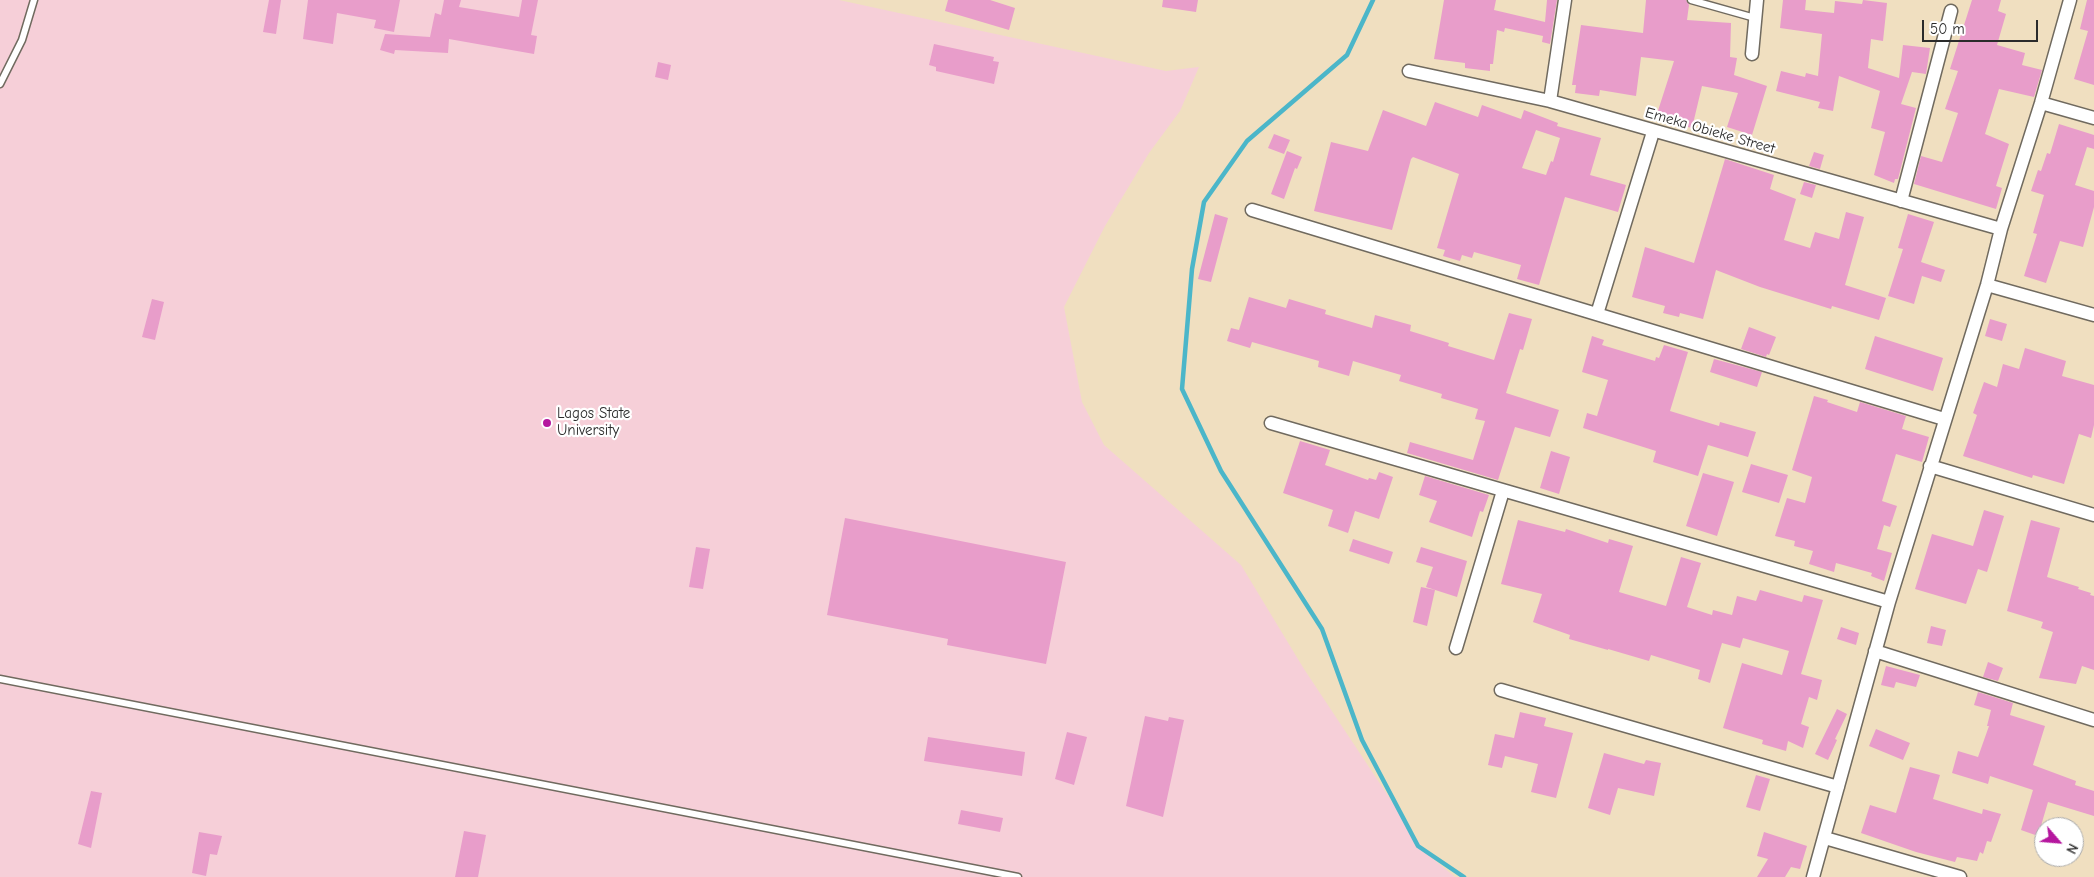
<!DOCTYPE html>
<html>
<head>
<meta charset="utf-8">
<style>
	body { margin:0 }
	#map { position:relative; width:2094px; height:877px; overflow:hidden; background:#f0dfc0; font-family:"Comic Neue",sans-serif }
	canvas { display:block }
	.north { position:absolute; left:2034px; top:817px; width:50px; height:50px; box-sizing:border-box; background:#fff; border:1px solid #aaa; border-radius:50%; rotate:117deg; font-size:14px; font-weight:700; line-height:20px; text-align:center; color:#2b2b2b }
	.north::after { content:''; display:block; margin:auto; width:18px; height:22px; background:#b5179e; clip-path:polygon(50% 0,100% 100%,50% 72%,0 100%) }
	.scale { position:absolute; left:1922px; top:20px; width:116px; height:22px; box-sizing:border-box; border:2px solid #2b2b2b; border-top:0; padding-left:6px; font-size:15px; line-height:18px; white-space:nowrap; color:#2b2b2b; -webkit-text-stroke:4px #fff; paint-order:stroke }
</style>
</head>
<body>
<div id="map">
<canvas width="2094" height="877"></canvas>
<div class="north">N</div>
<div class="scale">50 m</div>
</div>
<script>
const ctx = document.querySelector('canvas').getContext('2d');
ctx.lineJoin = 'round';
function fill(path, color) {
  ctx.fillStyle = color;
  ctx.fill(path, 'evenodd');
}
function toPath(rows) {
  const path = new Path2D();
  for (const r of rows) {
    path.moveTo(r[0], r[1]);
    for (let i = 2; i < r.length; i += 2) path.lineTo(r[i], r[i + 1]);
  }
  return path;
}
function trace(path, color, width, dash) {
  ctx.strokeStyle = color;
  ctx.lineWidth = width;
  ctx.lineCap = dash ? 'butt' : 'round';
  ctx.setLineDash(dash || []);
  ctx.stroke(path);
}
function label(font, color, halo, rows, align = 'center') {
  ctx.font = font + ' "Comic Neue",sans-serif';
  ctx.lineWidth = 4.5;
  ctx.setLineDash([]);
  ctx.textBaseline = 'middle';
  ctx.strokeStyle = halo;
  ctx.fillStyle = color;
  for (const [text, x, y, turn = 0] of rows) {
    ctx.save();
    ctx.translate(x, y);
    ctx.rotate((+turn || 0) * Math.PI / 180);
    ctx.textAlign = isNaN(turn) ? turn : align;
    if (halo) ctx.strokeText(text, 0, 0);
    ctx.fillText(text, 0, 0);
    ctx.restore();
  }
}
const built = toPath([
	[0,0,839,0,1166,71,1199,67,1180,111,1149,153,1105,226,1064,307,1082,402,1104,445,1241,565,1304,669,1426,853,1455,877,0,877]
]);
const stream = toPath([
	[1373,0,1347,55,1247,141,1204,202,1192,269,1182,389,1221,471,1322,629,1362,740,1418,846,1464,877]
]);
const building = toPath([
	[269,0,281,0,276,34,263,32],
	[308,0,400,0,394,32,374,28,376,20,337,13,333,44,303,39],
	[444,0,461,0,459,7,519,17,522,0,538,0,531,35,537,36,534,54,449,39,448,53,395,50,394,54,380,50,385,34,430,37,435,13,441,15],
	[948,0,990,0,1015,8,1009,30,945,11],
	[1163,0,1198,0,1196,12,1162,7],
	[1444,0,1496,0,1494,10,1545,22,1547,0,1557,0,1550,44,1542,42,1543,36,1505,28,1504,32,1497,30,1493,64,1490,64,1490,71,1465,68,1465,63,1434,59],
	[1646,0,1686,0,1689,5,1687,20,1731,23,1730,57,1737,58,1734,75,1767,86,1752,135,1727,127,1738,93,1702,86,1692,128,1676,124,1675,126,1655,120,1674,61,1641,57,1636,96,1600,90,1599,96,1575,93,1576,85,1572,85,1581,25,1643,33],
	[1783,0,1806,0,1805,10,1834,13,1835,1,1862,4,1863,0,1887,3,1883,41,1871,39,1868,68,1899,78,1903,45,1930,48,1926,74,1912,72,1901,104,1916,108,1898,179,1895,179,1894,183,1874,175,1885,132,1871,128,1880,91,1839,76,1833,111,1818,108,1820,102,1776,91,1781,71,1805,77,1806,73,1818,76,1822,34,1780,28],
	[1972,0,2001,0,1998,11,2006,14,1997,45,2025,53,2022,65,2042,70,2034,97,1999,89,1985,134,2009,144,1996,186,2002,188,1996,209,1914,184,1921,156,1942,162,1958,113,1945,109,1958,71,1950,69],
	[2087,0,2094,0,2094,85,2074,79,2088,31,2080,29],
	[934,44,994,57,993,61,999,62,994,84,936,71,936,67,929,65],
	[658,62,671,65,668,80,655,77],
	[1435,102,1478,117,1482,105,1521,119,1524,110,1558,123,1557,126,1601,138,1590,175,1626,185,1618,212,1565,197,1539,285,1517,279,1521,265,1474,252,1472,258,1462,255,1460,261,1443,256,1445,250,1437,248,1459,174,1413,157,1411,159,1392,230,1314,211,1331,142,1368,151,1383,110,1426,126],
	[1536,130,1560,138,1553,162,1551,161,1546,175,1522,168],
	[2059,124,2094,135,2094,149,2087,147,2075,185,2094,191,2094,207,2083,247,2060,241,2046,283,2024,276,2037,234,2033,233,2044,195,2031,191,2038,170,2041,171,2047,153,2050,154],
	[1274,134,1290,140,1284,154,1268,148],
	[1287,151,1302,157,1297,169,1295,168,1284,199,1271,194],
	[1814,152,1824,155,1820,169,1809,166],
	[1725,159,1774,175,1770,189,1796,199,1784,240,1810,248,1815,232,1839,239,1846,212,1864,217,1845,285,1886,298,1879,320,1832,306,1831,309,1760,287,1716,270,1703,319,1680,313,1679,317,1663,313,1665,306,1632,297,1645,247,1694,263],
	[1804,182,1816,185,1812,198,1800,194],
	[1215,214,1228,218,1211,282,1198,279],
	[1908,214,1934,222,1921,262,1945,270,1941,282,1922,276,1914,304,1888,296,1903,249,1898,248],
	[1249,297,1286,308,1289,299,1326,310,1325,314,1372,328,1375,315,1411,325,1410,331,1449,343,1448,346,1494,360,1509,313,1532,319,1523,350,1520,349,1506,393,1559,410,1550,437,1515,427,1498,480,1407,453,1410,442,1473,460,1485,421,1475,419,1478,409,1441,398,1442,394,1399,381,1401,375,1353,361,1349,376,1318,367,1319,361,1252,342,1250,348,1227,341,1231,328,1239,330],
	[152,299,164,302,155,340,142,337],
	[1990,319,2007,324,2002,341,1985,336],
	[1749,327,1776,337,1769,355,1767,354,1766,357,1741,349],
	[1592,336,1604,340,1602,345,1655,361,1656,357,1659,358,1664,345,1688,352,1670,411,1719,426,1720,422,1756,432,1748,457,1708,445,1698,476,1653,462,1656,451,1583,428,1587,413,1597,416,1608,380,1582,372],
	[1875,336,1943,358,1933,391,1865,369],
	[2025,348,2066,361,2062,376,2094,385,2094,425,2091,438,2079,434,2064,484,2033,475,2032,478,1963,456,1977,415,1973,413,1984,382,1997,387,2003,364,2019,369],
	[1714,359,1762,372,1757,387,1710,372],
	[1814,396,1828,400,1827,402,1857,412,1860,402,1906,416,1902,429,1929,437,1922,462,1896,454,1882,501,1897,506,1890,527,1884,525,1877,549,1892,553,1884,581,1871,576,1872,573,1836,563,1834,572,1809,564,1813,551,1794,546,1795,541,1775,536,1787,498,1805,503,1812,477,1792,470],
	[1300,441,1330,450,1325,465,1368,480,1369,478,1376,480,1379,472,1393,477,1379,519,1355,511,1348,533,1328,526,1333,510,1283,493],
	[1551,451,1570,457,1559,494,1540,488],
	[1751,464,1788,475,1779,503,1742,492],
	[1703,473,1734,482,1717,536,1686,526],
	[1425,476,1489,495,1483,512,1480,511,1472,537,1429,522,1437,501,1419,495],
	[1984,510,2004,516,1987,572,1978,569,1966,604,1915,589,1932,534,1973,546],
	[845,518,1066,562,1046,664,947,645,948,639,827,615],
	[1518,520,1565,532,1566,529,1608,543,1609,539,1633,546,1619,592,1666,606,1681,557,1701,563,1687,607,1712,615,1713,610,1732,615,1737,596,1756,601,1760,590,1802,602,1804,595,1823,600,1801,674,1822,680,1817,700,1809,697,1801,724,1809,727,1803,748,1788,741,1786,751,1762,744,1763,740,1723,728,1742,663,1782,675,1789,651,1743,638,1740,648,1722,643,1710,683,1698,679,1700,670,1651,655,1649,661,1608,649,1608,650,1569,639,1570,635,1533,622,1542,594,1501,584],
	[2031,520,2060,528,2047,577,2079,587,2078,589,2091,593,2090,595,2094,596,2094,670,2082,666,2076,684,2039,678,2053,632,2041,628,2043,622,2007,611],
	[1353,539,1393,552,1389,564,1349,551],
	[696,547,710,549,703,589,689,587],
	[1421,547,1467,561,1457,597,1426,587,1433,567,1416,562],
	[1421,587,1435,590,1427,626,1413,622],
	[1931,626,1946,630,1942,646,1927,643],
	[1841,627,1859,633,1856,645,1837,639],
	[1988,662,2003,668,1998,681,1983,677],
	[1886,666,1920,675,1916,687,1896,682,1894,688,1881,685],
	[1978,692,2013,703,2010,715,2045,726,2033,765,2076,781,2075,785,2094,791,2094,816,2048,802,2038,836,2021,830,2033,790,1990,776,1988,784,1952,773,1958,751,1978,757,1989,726,1987,726,1991,710,1974,705],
	[1837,709,1847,714,1835,739,1837,740,1828,760,1815,754],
	[1520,712,1546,718,1544,726,1573,733,1556,798,1531,792,1538,764,1505,756,1502,768,1488,765,1495,734,1514,738],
	[1145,716,1168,721,1169,717,1184,720,1163,817,1126,806],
	[1876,729,1910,743,1903,760,1869,746],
	[1067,732,1087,737,1074,785,1055,779],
	[928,737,1025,752,1022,776,924,761],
	[1604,753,1644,764,1646,760,1661,763,1654,796,1618,788,1610,815,1588,808],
	[1910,767,1940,775,1933,799,1982,814,1983,809,2001,814,1991,842,1987,841,1983,854,1980,852,1977,861,1957,857,1955,862,1916,852,1861,833,1870,805,1896,813],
	[1756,775,1770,779,1760,811,1746,807],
	[91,791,102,793,91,848,78,844],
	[961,810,1003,818,1000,832,958,824],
	[464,831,486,835,478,877,455,877],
	[199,832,222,836,217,855,210,854,206,876,192,873],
	[1764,832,1807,846,1800,869,1791,867,1785,877,1757,877,1768,859,1757,856]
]);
const service = toPath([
	[1691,0,1755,18],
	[0,84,22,40,34,0],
	[0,679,1018,877]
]);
const minor = toPath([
	[1752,54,1757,0],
	[1409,71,1550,101,2001,229],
	[1550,101,1565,0],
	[2041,103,2094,118],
	[1901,201,1951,11],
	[1252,210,1944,419],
	[1987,285,2094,315],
	[1597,314,1653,132],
	[1271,423,1889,602],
	[1930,466,2094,515],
	[1456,648,1503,491],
	[1875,651,2094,720],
	[1501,690,1838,787],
	[1825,838,1960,877],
	[1813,877,1889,602,1987,285,2001,229,2041,103,2070,0]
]);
const markers = [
	[547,423,5,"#b5179e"]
];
const streetNames = [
	["Emeka Obieke Street",1710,131,16]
];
const poiNames = [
	["Lagos State",557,414],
	["University",557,431]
];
fill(built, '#f6cfd8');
trace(stream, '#4bb6c9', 4.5);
fill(building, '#e89dca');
trace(service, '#706a5f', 9);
trace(minor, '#706a5f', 15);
trace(service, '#fff', 6);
trace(minor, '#fff', 12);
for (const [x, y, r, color] of markers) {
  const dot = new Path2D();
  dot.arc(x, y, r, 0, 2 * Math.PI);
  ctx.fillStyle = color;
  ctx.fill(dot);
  trace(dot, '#fff', 2);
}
label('15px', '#2b2b2b', '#fff', streetNames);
label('15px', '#2b2b2b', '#fff', poiNames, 'left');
</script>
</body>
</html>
